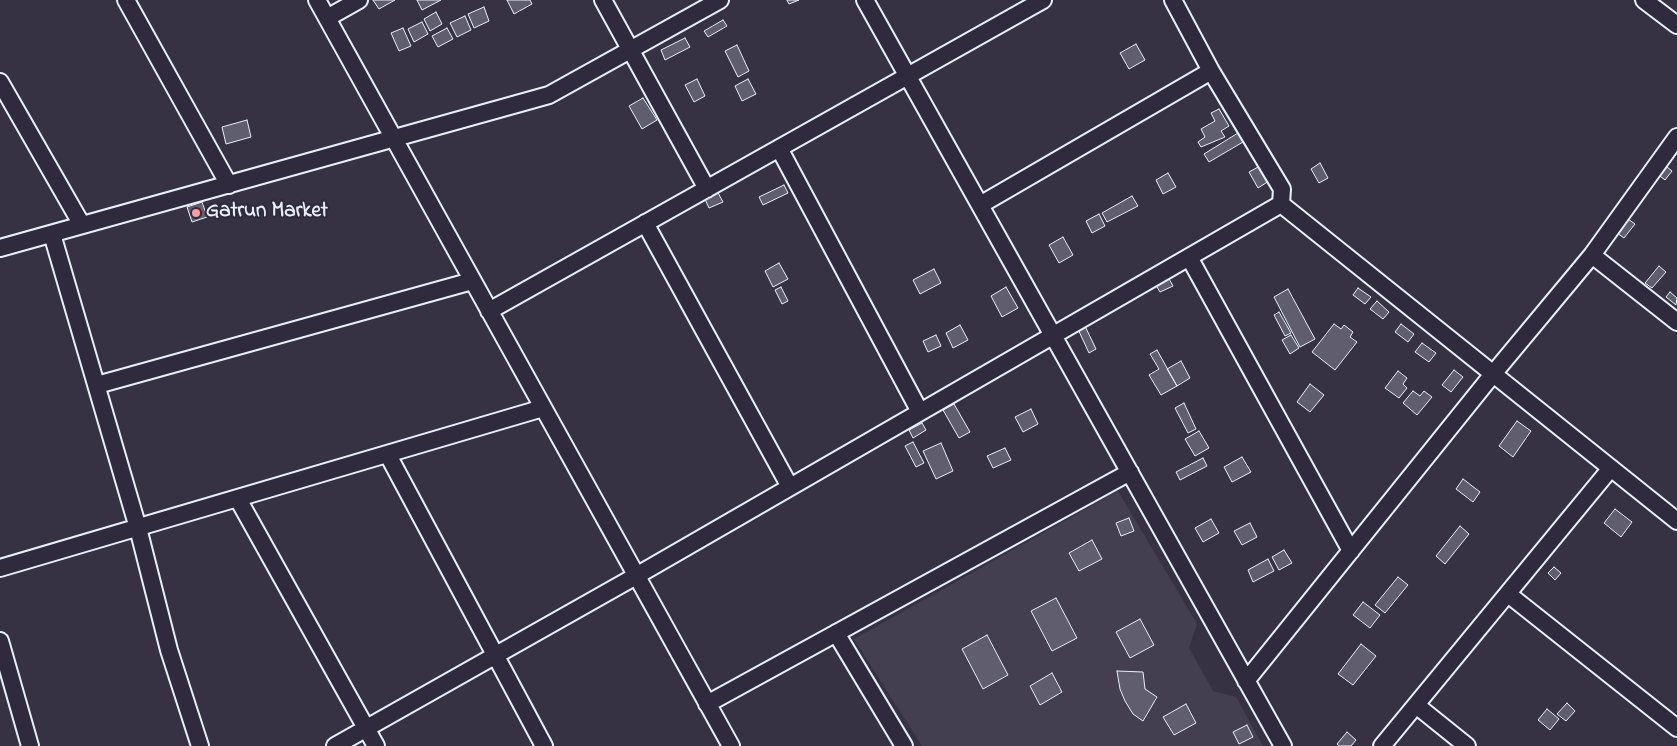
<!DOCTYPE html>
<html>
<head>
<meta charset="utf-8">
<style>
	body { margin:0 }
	canvas { display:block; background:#363244 }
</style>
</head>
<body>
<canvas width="1677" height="746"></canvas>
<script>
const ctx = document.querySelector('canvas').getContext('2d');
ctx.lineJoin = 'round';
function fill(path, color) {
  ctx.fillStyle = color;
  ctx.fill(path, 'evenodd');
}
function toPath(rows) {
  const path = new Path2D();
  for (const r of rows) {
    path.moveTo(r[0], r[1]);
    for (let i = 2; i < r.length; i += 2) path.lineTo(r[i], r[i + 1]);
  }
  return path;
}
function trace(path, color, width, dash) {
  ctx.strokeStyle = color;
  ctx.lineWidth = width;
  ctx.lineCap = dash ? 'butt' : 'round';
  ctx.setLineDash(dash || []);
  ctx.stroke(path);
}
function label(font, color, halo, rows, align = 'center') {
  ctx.font = font + ' "Indie Flower",sans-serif';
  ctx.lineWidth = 4.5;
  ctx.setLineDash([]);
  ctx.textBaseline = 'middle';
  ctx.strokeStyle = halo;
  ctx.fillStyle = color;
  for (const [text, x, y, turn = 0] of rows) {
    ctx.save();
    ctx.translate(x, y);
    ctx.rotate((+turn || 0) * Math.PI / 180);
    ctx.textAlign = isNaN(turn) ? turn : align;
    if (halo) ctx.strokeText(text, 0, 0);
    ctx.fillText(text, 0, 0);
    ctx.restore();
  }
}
const built = toPath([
	[1118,491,1197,624,1189,648,1213,691,1236,697,1263,746,922,746,854,639]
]);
const building = toPath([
	[373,0,395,0,379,9,373,0],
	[417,0,441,0,422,10,417,0],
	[507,0,530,0,532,4,514,14,507,0],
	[787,0,799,0,789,4,787,0],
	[484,7,489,21,474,28,468,14,484,7],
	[436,12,442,24,430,31,424,19,436,12],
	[465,16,471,30,457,37,450,23,465,16],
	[723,20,727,26,708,37,704,31,723,20],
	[422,22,428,34,414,42,408,29,422,22],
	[403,28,411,46,399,51,391,33,403,28],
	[447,28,453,39,438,47,432,36,447,28],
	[685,38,690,47,665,60,661,50,685,38],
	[1136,44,1145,60,1129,69,1120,53,1136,44],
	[737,45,749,71,738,77,725,51,737,45],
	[697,79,705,96,694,102,685,85,697,79],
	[748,79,756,94,742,101,735,86,748,79],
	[643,98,657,120,642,129,629,106,643,98],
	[1219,109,1229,126,1221,131,1225,137,1201,147,1198,142,1205,137,1201,129,1215,121,1211,113,1219,109],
	[247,120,251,137,226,144,222,127,247,120],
	[1238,133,1243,142,1209,162,1204,154,1238,133],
	[1320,163,1328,178,1319,183,1311,169,1320,163],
	[1260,166,1269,181,1258,188,1249,172,1260,166],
	[1667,167,1672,171,1665,180,1660,176,1667,167],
	[1168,173,1176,187,1163,194,1156,180,1168,173],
	[784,185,788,193,763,205,759,197,784,185],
	[716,189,723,202,709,208,703,195,716,189],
	[1132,196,1138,206,1107,222,1102,213,1132,196],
	[202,202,207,217,192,222,187,207,202,202],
	[1099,214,1105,226,1092,233,1086,221,1099,214],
	[1628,219,1635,224,1624,238,1617,233,1628,219],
	[1063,237,1073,255,1059,263,1049,245,1063,237],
	[779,263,788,279,773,287,765,271,779,263],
	[1659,266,1666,272,1652,288,1645,283,1659,266],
	[934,269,941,283,920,294,913,280,934,269],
	[1167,275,1173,286,1160,292,1154,282,1167,275],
	[781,287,788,301,782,304,775,290,781,287],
	[1006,287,1018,308,1002,317,991,296,1006,287],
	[1358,288,1371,297,1365,304,1353,295,1358,288],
	[1288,289,1315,339,1300,347,1274,297,1288,289],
	[1670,292,1677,298,1676,305,1666,297,1670,292],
	[1377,301,1389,312,1383,319,1370,309,1377,301],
	[1279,312,1291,333,1285,336,1274,315,1279,312],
	[1084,324,1096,349,1089,353,1077,327,1084,324],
	[1334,324,1341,329,1344,325,1353,332,1350,337,1357,342,1335,370,1312,352,1334,324],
	[1401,324,1414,334,1408,342,1395,332,1401,324],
	[960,325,968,340,953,348,946,333,960,325],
	[936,335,941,346,928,352,923,341,936,335],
	[1291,335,1299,348,1290,354,1282,340,1291,335],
	[1422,343,1436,353,1429,362,1415,352,1422,343],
	[1157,350,1177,386,1161,395,1149,375,1159,369,1150,354,1157,350],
	[1181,361,1190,378,1177,386,1167,369,1181,361],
	[1454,370,1463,377,1451,392,1442,385,1454,370],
	[1398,371,1407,378,1403,384,1407,388,1399,398,1385,388,1398,371],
	[1310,384,1324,395,1310,412,1297,402,1310,384],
	[1413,391,1420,396,1424,391,1432,397,1417,415,1403,403,1413,391],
	[1184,403,1196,429,1188,433,1175,408,1184,403],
	[954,404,970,432,959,438,943,410,954,404],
	[1031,409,1038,424,1023,432,1015,417,1031,409],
	[1517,421,1531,431,1513,457,1499,446,1517,421],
	[922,423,926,430,913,438,909,430,922,423],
	[1199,431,1209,448,1195,456,1185,439,1199,431],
	[913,442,924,463,916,467,905,446,913,442],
	[941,443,953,471,936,479,923,451,941,443],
	[1005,448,1011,460,993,468,987,456,1005,448],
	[1242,457,1251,472,1232,482,1224,467,1242,457],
	[1203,458,1207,466,1180,480,1176,472,1203,458],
	[1463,479,1480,492,1473,502,1456,489,1463,479],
	[1615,509,1632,522,1621,537,1604,523,1615,509],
	[1129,518,1134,531,1121,536,1116,523,1129,518],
	[1211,519,1219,533,1203,542,1195,528,1211,519],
	[1250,523,1257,537,1242,545,1234,531,1250,523],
	[1460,526,1469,534,1445,564,1436,556,1460,526],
	[1092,540,1102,559,1079,571,1069,553,1092,540],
	[1284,550,1292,563,1279,570,1272,557,1284,550],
	[1268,559,1274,571,1253,582,1248,570,1268,559],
	[1554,567,1561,573,1555,580,1548,573,1554,567],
	[1398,577,1408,585,1385,613,1375,605,1398,577],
	[1056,598,1077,638,1052,651,1031,611,1056,598],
	[1363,602,1380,615,1370,628,1353,615,1363,602],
	[1140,619,1154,645,1130,658,1116,632,1140,619],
	[987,635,1008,675,983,689,962,649,987,635],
	[1361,644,1376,656,1353,685,1338,674,1361,644],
	[1117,671,1143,672,1145,689,1157,697,1143,721,1133,714,1125,701,1120,689,1117,671],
	[1052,673,1062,692,1040,705,1030,686,1052,673],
	[1567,703,1575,711,1566,721,1557,714,1567,703],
	[1186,704,1196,723,1174,735,1163,717,1186,704],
	[1547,709,1559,719,1550,730,1538,720,1547,709],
	[1247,725,1253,737,1239,744,1233,732,1247,725],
	[1347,732,1356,740,1351,746,1339,746,1337,744,1347,732]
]);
const minor = toPath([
	[126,0,229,185],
	[317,0,731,746],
	[603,0,707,189],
	[865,0,1283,746],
	[1173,0,1211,71,1282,189,1281,204],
	[1644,0,1677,25],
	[327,18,359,0],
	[0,82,82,225],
	[779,148,920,412],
	[1281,204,1677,521],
	[980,205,1211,71],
	[645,223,790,487],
	[52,234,138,528,169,650,200,746],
	[0,248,549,95,720,0],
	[1592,255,1677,322],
	[1189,257,1351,551],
	[489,311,1043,0],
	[97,385,472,281],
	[388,455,544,746],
	[238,499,376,746],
	[0,568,543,408],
	[1508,594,1677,728],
	[836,633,904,746],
	[0,641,30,746],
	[1246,681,1493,374,1592,255,1677,137],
	[707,704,1130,472],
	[1416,705,1467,746],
	[335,746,636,576,1281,204],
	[1382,746,1611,468]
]);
const markers = [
	[196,213,5,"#ff9aa2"]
];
const poiNames = [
	["Gatrun Market",206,213]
];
fill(built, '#433f51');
fill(building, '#605e6e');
trace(building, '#e8f1f8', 1);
trace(minor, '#e8f1f8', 20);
trace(minor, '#2f2a3d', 16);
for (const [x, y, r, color] of markers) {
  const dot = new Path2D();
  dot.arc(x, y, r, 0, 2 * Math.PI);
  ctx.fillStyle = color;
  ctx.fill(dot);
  trace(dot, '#2f2a3d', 2);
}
label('bold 21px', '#e8f1f8', '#2f2a3d', poiNames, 'left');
</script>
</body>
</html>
